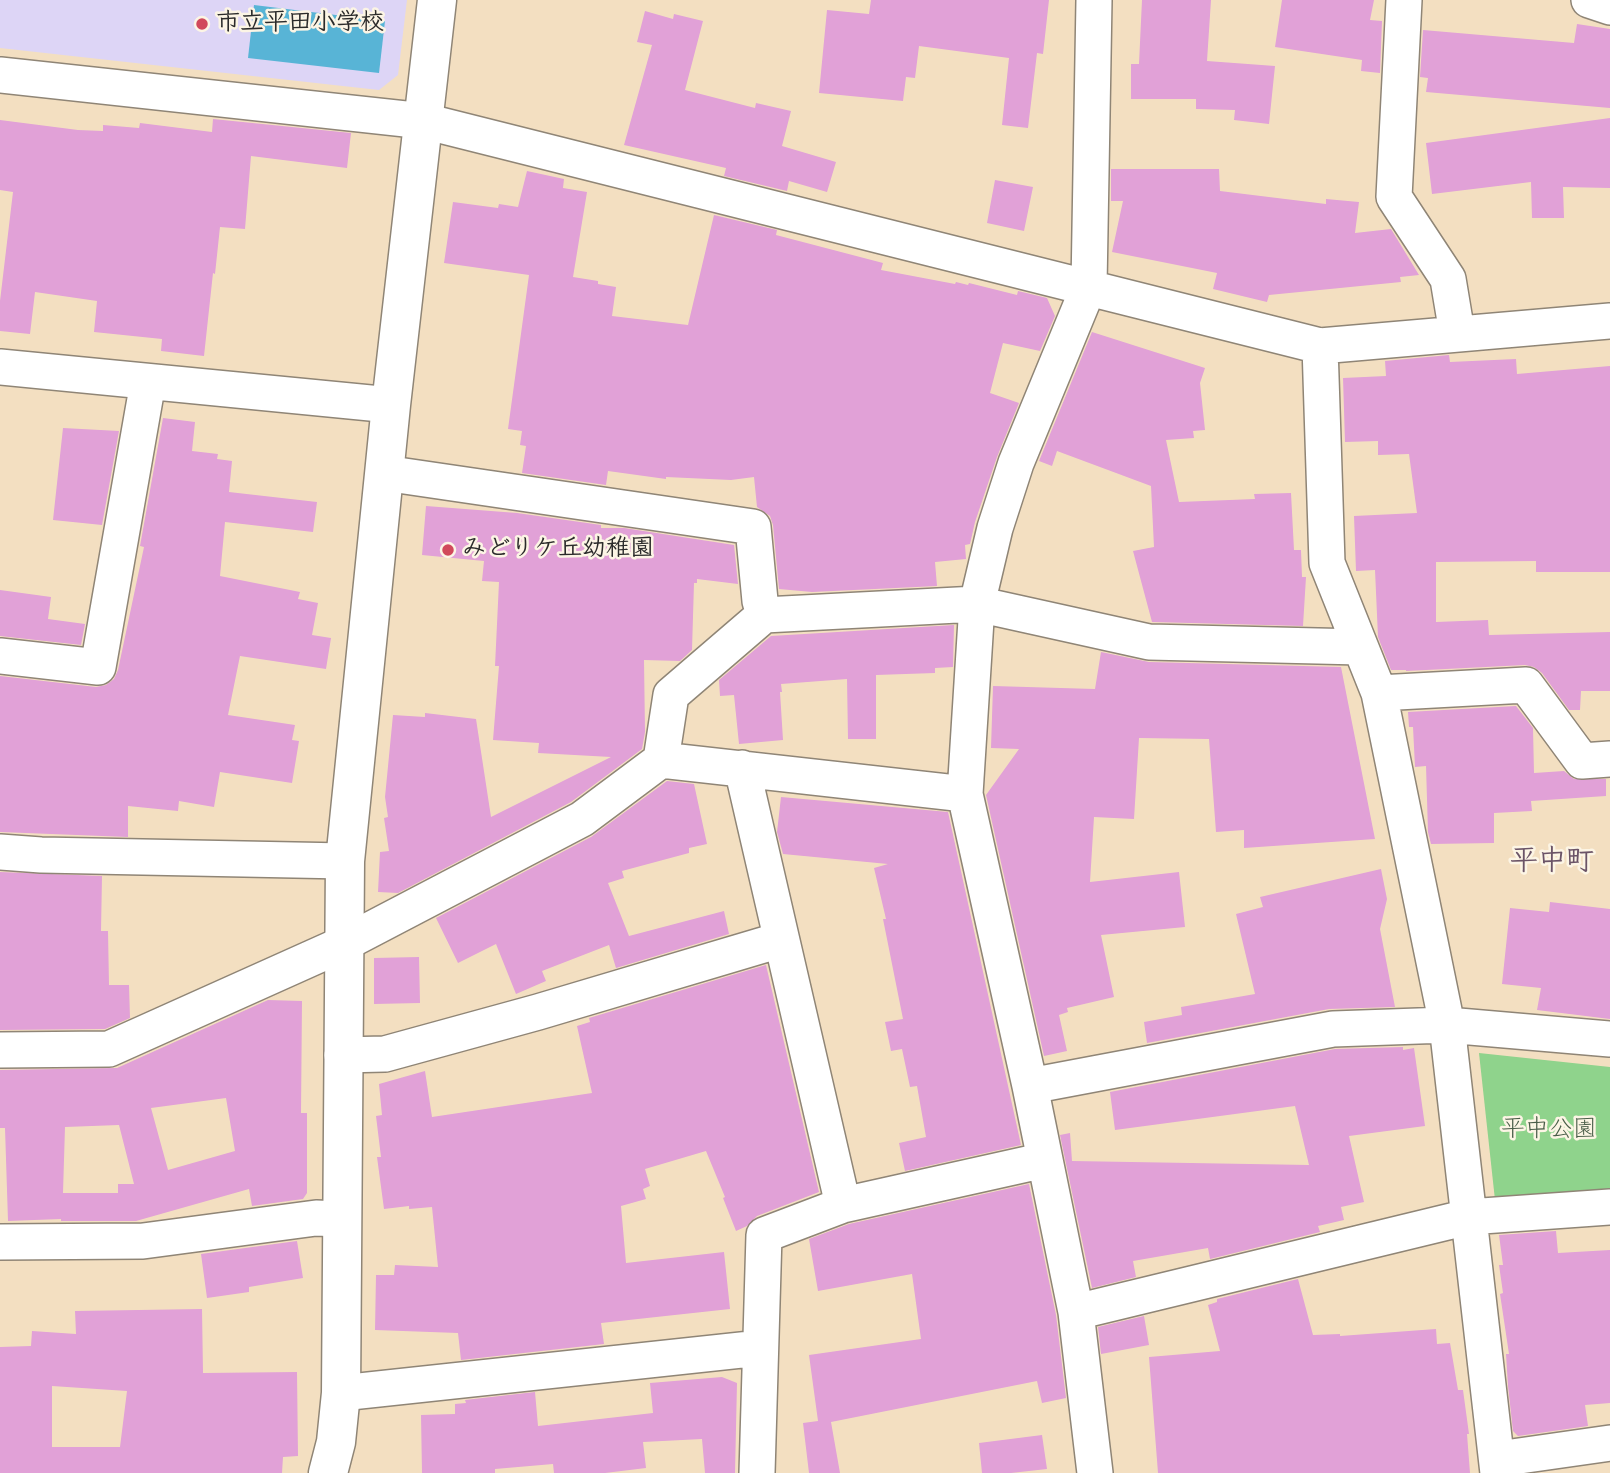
<!DOCTYPE html>
<html>
<head>
<meta charset="utf-8">
<style>
	body { margin:0 }
	canvas { display:block; background:#f3dfc1 }
</style>
</head>
<body>
<canvas width="1610" height="1473"></canvas>
<script>
const ctx = document.querySelector('canvas').getContext('2d');
ctx.lineJoin = 'round';
function fill(path, color) {
  ctx.fillStyle = color;
  ctx.fill(path, 'evenodd');
}
function toPath(rows) {
  const path = new Path2D();
  for (const r of rows) {
    path.moveTo(r[0], r[1]);
    for (let i = 2; i < r.length; i += 2) path.lineTo(r[i], r[i + 1]);
  }
  return path;
}
function trace(path, color, width, dash) {
  ctx.strokeStyle = color;
  ctx.lineWidth = width;
  ctx.lineCap = dash ? 'butt' : 'round';
  ctx.setLineDash(dash || []);
  ctx.stroke(path);
}
function label(font, color, halo, rows, align = 'center') {
  ctx.font = font + ' Mynerve,"Klee One",sans-serif';
  ctx.lineWidth = 5;
  ctx.setLineDash([]);
  ctx.textBaseline = 'middle';
  ctx.strokeStyle = halo;
  ctx.fillStyle = color;
  for (const [text, x, y, turn = 0] of rows) {
    ctx.save();
    ctx.translate(x, y);
    ctx.rotate((+turn || 0) * Math.PI / 180);
    ctx.textAlign = isNaN(turn) ? turn : align;
    if (halo) ctx.strokeText(text, 0, 0);
    ctx.fillText(text, 0, 0);
    ctx.restore();
  }
}
const built = toPath([
	[0,0,407,0,398,75,379,90,0,48]
]);
const green = toPath([
	[1479,1053,1610,1067,1610,1192,1495,1200]
]);
const water = toPath([
	[254,5,385,21,379,73,248,58]
]);
const building = toPath([
	[871,0,1049,0,1043,54,1037,53,1028,128,1002,125,1009,58,919,46,915,78,906,77,903,101,819,93,827,10,869,14],
	[1142,0,1211,0,1207,61,1275,66,1269,124,1234,120,1235,110,1196,109,1196,99,1131,99,1131,64,1139,64],
	[1282,0,1374,0,1370,20,1382,21,1380,73,1361,71,1362,60,1275,47],
	[645,11,673,19,674,14,703,21,685,90,755,108,756,103,791,111,782,146,836,162,827,192,789,181,787,191,724,176,726,168,624,145,652,45,637,42],
	[1577,24,1610,29,1610,108,1426,92,1428,78,1420,77,1423,30,1574,43],
	[1610,118,1610,188,1563,187,1564,218,1532,218,1531,182,1432,194,1426,143],
	[213,119,351,133,347,168,251,156,245,229,220,227,215,274,213,273,204,356,161,351,162,339,94,332,97,301,35,292,30,334,0,331,0,301,13,192,0,190,0,120,78,130,103,131,103,125,139,128,140,123,212,132],
	[1111,169,1219,169,1220,191,1326,204,1326,199,1359,202,1355,233,1391,229,1419,275,1400,277,1401,282,1269,295,1267,302,1213,289,1217,273,1112,252,1123,201,1111,201],
	[527,171,564,179,563,188,587,192,573,277,598,281,598,284,616,287,612,316,688,325,714,215,777,230,776,235,883,263,881,270,955,284,956,282,968,285,969,283,1017,295,1018,291,1047,298,1055,316,1040,351,1003,343,990,393,1019,403,997,457,975,522,970,544,965,545,966,559,935,562,937,586,812,592,779,589,773,525,770,516,757,507,754,477,731,480,666,477,666,479,608,471,606,485,522,473,526,446,520,445,522,431,508,429,529,275,444,263,453,202,498,208,499,204,518,207],
	[995,180,1033,187,1024,231,987,223],
	[1092,332,1205,368,1200,383,1205,430,1193,431,1194,438,1166,440,1179,502,1255,499,1254,494,1291,493,1294,550,1301,550,1302,577,1306,577,1303,626,1152,622,1133,551,1154,547,1151,486,1057,451,1052,466,1039,461],
	[1449,355,1450,362,1516,359,1517,374,1610,366,1610,572,1536,572,1536,561,1436,562,1436,622,1488,620,1489,635,1610,632,1610,691,1581,691,1580,710,1569,710,1542,673,1534,667,1525,665,1406,671,1406,670,1391,670,1378,637,1375,570,1356,571,1354,516,1417,513,1409,454,1378,455,1378,441,1345,442,1343,378,1386,376,1385,361],
	[163,418,195,422,192,451,218,454,217,459,232,461,229,492,317,502,313,532,225,522,220,576,300,592,298,599,318,603,312,635,331,638,326,669,240,656,228,715,295,725,292,740,299,741,292,783,220,772,214,807,179,801,178,811,128,806,128,837,0,832,0,676,96,687,106,685,114,679,118,670,144,547,140,546],
	[63,428,119,431,102,525,53,520],
	[426,506,517,513,601,525,601,528,624,528,734,545,738,584,697,579,697,583,694,583,692,650,680,661,644,660,645,732,642,749,571,802,398,893,378,892,380,852,389,851,384,818,388,817,385,797,393,715,425,717,425,713,476,719,491,817,611,757,538,753,539,743,493,740,499,666,495,666,499,582,482,581,484,561,422,555],
	[0,590,51,597,48,619,85,624,81,645,0,636],
	[954,625,953,667,935,668,935,673,876,675,876,739,848,739,847,679,781,684,782,692,780,692,783,740,739,744,734,695,720,696,719,680,771,636],
	[1101,652,1149,662,1341,667,1375,839,1244,848,1244,830,1216,832,1209,739,1139,738,1134,819,1094,817,1090,882,1179,872,1185,927,1101,935,1114,997,1067,1008,1068,1012,1059,1015,1067,1051,1044,1056,986,795,1019,749,991,748,993,686,1095,689],
	[1516,706,1533,728,1534,773,1564,771,1574,779,1606,779,1606,796,1531,801,1532,811,1494,813,1494,843,1431,844,1428,832,1426,766,1415,767,1413,727,1409,727,1408,712],
	[667,781,694,784,707,844,689,848,689,853,622,871,624,878,608,883,629,936,724,911,729,934,616,968,609,945,542,971,546,981,516,994,496,944,458,963,436,918,591,837],
	[781,797,948,812,1021,1145,905,1171,899,1143,926,1137,917,1086,910,1087,902,1049,891,1051,885,1022,903,1019,883,919,886,919,874,868,888,864,783,854,777,832],
	[1381,869,1387,899,1380,929,1395,1007,1329,1009,1147,1043,1144,1022,1182,1015,1181,1007,1255,994,1236,914,1263,907,1260,897],
	[0,872,102,876,101,931,108,931,109,985,129,985,130,1018,105,1029,0,1030],
	[1550,902,1610,909,1610,1019,1537,1010,1541,988,1502,984,1510,908,1549,912],
	[419,957,420,1003,374,1004,374,958],
	[766,965,819,1192,757,1216,747,1226,736,1231,723,1198,725,1197,706,1151,645,1169,650,1186,643,1189,646,1199,621,1206,626,1263,724,1252,730,1309,601,1323,604,1344,461,1360,458,1333,375,1330,376,1275,394,1275,395,1265,438,1267,432,1207,409,1209,409,1206,384,1209,377,1157,381,1157,376,1116,382,1115,379,1084,425,1071,432,1117,592,1093,577,1026,590,1022,589,1018],
	[268,1000,302,1001,301,1113,307,1113,307,1193,303,1199,252,1206,249,1189,136,1221,61,1221,61,1219,8,1221,5,1128,0,1128,0,1070,117,1068],
	[226,1098,235,1151,168,1170,151,1108],
	[119,1125,134,1184,118,1184,118,1193,63,1193,65,1127],
	[1403,1047,1403,1050,1414,1048,1425,1126,1349,1136,1364,1202,1341,1207,1344,1220,1318,1226,1320,1232,1210,1259,1208,1248,1133,1261,1136,1277,1092,1288,1060,1135,1070,1133,1072,1161,1309,1165,1295,1106,1115,1130,1110,1092,1335,1049],
	[1029,1184,1056,1315,1066,1398,1042,1403,1037,1381,831,1422,840,1473,809,1473,803,1423,818,1421,809,1355,921,1339,912,1274,818,1291,809,1239,849,1224],
	[1556,1231,1558,1253,1610,1250,1610,1403,1585,1405,1588,1426,1518,1436,1513,1431,1508,1386,1506,1354,1509,1354,1500,1294,1503,1293,1499,1265,1503,1265,1499,1235],
	[297,1241,303,1278,249,1287,249,1292,207,1298,201,1254],
	[1298,1279,1313,1335,1340,1334,1340,1336,1436,1329,1437,1344,1450,1343,1458,1390,1463,1390,1469,1434,1467,1434,1470,1473,1158,1473,1149,1357,1220,1351,1208,1305,1217,1302,1217,1299],
	[202,1309,203,1373,297,1372,298,1456,283,1457,282,1473,0,1473,0,1347,31,1346,32,1331,76,1334,75,1311],
	[52,1386,127,1391,120,1447,52,1447],
	[1144,1316,1149,1345,1101,1354,1098,1327],
	[722,1377,737,1383,735,1473,705,1473,702,1439,643,1442,646,1468,605,1473,554,1473,553,1464,495,1469,495,1473,422,1473,421,1415,455,1414,455,1404,466,1403,465,1400,535,1392,538,1426,653,1413,650,1383],
	[1042,1435,1047,1469,1011,1473,982,1473,979,1443]
]);
const street = toPath([
	[1094,0,1089,286,1016,463,995,528,977,604,965,794,1030,1086,1076,1312,1095,1473],
	[1404,0,1394,197,1448,279,1457,333],
	[1589,0,1610,7],
	[0,75,424,121,1320,346,1610,321],
	[1320,346,1327,563,1379,693,1447,1025,1498,1473],
	[0,367,391,405],
	[384,473,753,527,760,601,764,615],
	[0,656,98,667,148,382],
	[1379,693,1526,685,1582,761,1610,759],
	[661,760,671,695,764,615,977,604,1149,642,1360,647],
	[742,768,843,1205],
	[0,852,41,855,345,861],
	[0,1050,109,1049,343,944,582,819,661,760,965,794],
	[342,1055,385,1054,538,1012,780,940],
	[1030,1086,1333,1029,1447,1025,1610,1039],
	[0,1242,143,1241,316,1218,341,1219],
	[1076,1312,1468,1217,1610,1207],
	[341,1393,760,1348],
	[1498,1459,1610,1443],
	[757,1473,764,1235,843,1205,1045,1160]
]);
const secondary = toPath([
	[328,1473,336,1442,341,1393,345,861,391,405,437,0]
]);
const markers = [
	[202,24,7,"#d1495b"],
	[448,550,7,"#d1495b"]
];
const poiNames = [
	["市立平田小学校",216,24],
	["みどりケ丘幼稚園",462,550]
];
const parkNames = [
	["平中公園",1549,1131]
];
const quarterNames = [
	["平中町",1552,863]
];
fill(built, '#ddd5f6');
fill(green, '#8fd38c');
fill(water, '#58b4d6');
fill(building, '#e1a1d7');
trace(street, '#8f8576', 38);
trace(secondary, '#8f8576', 41);
trace(street, '#fff', 35);
trace(secondary, '#fff', 38);
for (const [x, y, r, color] of markers) {
  const dot = new Path2D();
  dot.arc(x, y, r, 0, 2 * Math.PI);
  ctx.fillStyle = color;
  ctx.fill(dot);
  trace(dot, '#fcf5e5', 2.5);
}
label('bold 24px', '#2b2b2b', '#fcf5e5', poiNames, 'left');
label('24px', '#495d48', '#fcf5e5', parkNames);
label('bold 28px', '#6b5467', '#fcf5e5', quarterNames);
</script>
</body>
</html>
